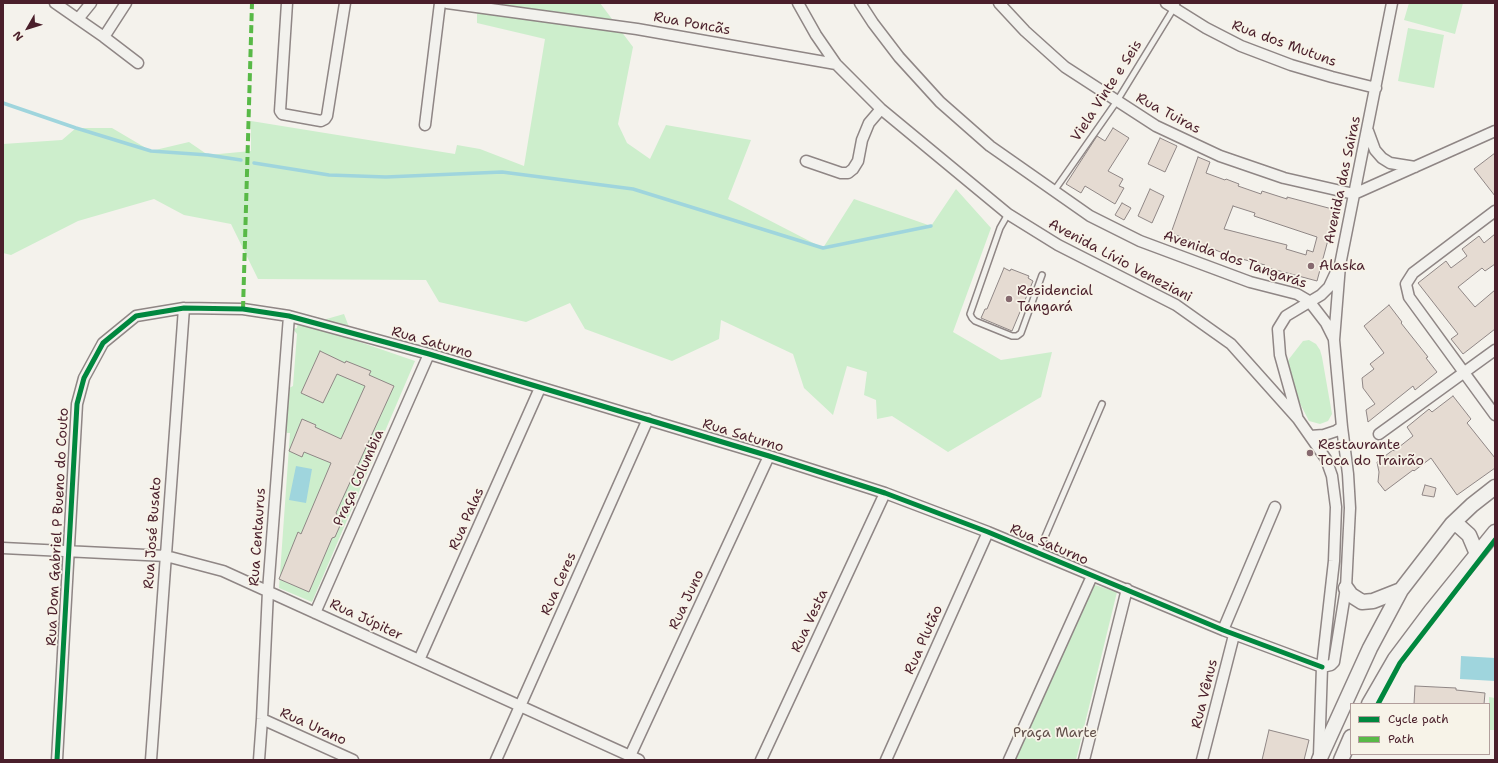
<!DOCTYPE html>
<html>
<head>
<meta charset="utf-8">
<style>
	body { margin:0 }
	#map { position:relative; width:1498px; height:763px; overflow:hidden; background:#f4f2ec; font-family:"Shantell Sans",sans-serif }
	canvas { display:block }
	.frame { position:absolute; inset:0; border:4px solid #4a1f2b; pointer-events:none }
	.legend { position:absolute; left:1350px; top:703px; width:140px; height:52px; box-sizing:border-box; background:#f7f3e8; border:1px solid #b29e9c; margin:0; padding:5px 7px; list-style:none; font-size:12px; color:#4a1f2b }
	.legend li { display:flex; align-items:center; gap:8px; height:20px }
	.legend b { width:20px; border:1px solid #b29e9c }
	.north { position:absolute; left:8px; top:8px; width:40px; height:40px; -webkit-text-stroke:3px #f7f3e8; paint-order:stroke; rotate:231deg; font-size:11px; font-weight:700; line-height:16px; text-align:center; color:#4a1f2b }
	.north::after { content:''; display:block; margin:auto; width:14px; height:18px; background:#4a1f2b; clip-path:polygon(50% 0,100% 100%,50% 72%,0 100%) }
</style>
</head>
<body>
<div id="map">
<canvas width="1498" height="763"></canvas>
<div class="frame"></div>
<ul class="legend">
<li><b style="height:5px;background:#00873e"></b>Cycle path</li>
<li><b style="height:5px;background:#58b947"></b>Path</li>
</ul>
<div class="north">N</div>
</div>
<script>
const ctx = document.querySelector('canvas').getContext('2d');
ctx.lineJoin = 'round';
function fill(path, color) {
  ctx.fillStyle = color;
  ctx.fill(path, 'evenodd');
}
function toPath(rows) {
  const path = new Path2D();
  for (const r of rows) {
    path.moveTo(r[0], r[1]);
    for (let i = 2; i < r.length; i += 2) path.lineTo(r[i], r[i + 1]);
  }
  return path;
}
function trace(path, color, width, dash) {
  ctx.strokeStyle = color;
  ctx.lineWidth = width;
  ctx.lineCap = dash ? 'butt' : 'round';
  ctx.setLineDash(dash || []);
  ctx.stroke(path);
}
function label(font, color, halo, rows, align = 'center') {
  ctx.font = font + ' "Shantell Sans",sans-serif';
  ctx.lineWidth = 3.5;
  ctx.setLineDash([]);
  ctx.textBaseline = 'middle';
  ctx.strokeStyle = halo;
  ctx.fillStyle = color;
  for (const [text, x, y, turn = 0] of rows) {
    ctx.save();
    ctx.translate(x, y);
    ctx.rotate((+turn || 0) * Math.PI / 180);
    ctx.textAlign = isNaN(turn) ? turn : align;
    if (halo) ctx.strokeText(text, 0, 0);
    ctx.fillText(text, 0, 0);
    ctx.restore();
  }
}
const green = toPath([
	[477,3,600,3,633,47,618,124,627,143,650,159,666,125,751,140,728,199,823,248,854,199,931,226,956,189,991,228,953,332,1001,360,1052,352,1041,397,948,452,892,416,877,419,876,400,864,395,867,372,847,366,833,415,804,388,793,354,721,320,719,339,672,361,585,329,570,303,526,322,439,302,426,280,258,279,231,224,184,215,154,199,78,221,11,255,3,253,3,144,62,140,76,128,112,128,151,151,189,142,208,155,251,151,251,121,455,154,457,145,480,149,524,166,545,39,477,23],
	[1409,3,1463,3,1455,34,1404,20],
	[1408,28,1444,35,1434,88,1398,81],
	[344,314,354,340,415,361,312,602,279,588,290,433,287,433,277,412,279,393,293,386,297,334,293,329,297,328,298,321,309,324],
	[1309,340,1316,344,1320,350,1322,357,1332,414,1328,421,1320,424,1309,421,1291,386,1287,364,1289,359,1303,341],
	[1092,584,1117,592,1076,760,1015,760],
	[1489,697,1495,698,1495,730,1489,730]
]);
const water = toPath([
	[296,466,312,469,306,503,289,500],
	[1461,656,1495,658,1495,681,1460,679]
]);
const stream = toPath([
	[3,103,76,128,151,151,208,155,241,160],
	[254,163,329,175,386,177,502,172,633,189,823,248,931,226]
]);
const building = toPath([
	[1113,128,1129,138,1108,171,1123,179,1119,186,1124,188,1115,204,1085,186,1081,193,1066,184,1097,136,1105,141,1113,128],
	[1160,138,1177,146,1165,172,1148,164,1160,138],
	[1495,153,1495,196,1474,169,1495,153],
	[1198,157,1210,162,1206,173,1225,180,1226,179,1239,184,1238,186,1261,194,1262,191,1287,199,1287,197,1336,210,1317,281,1265,267,1265,265,1230,256,1206,246,1205,249,1190,244,1191,241,1171,233,1198,157],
	[1233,206,1255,213,1254,216,1317,237,1313,252,1307,250,1306,255,1286,249,1287,245,1224,229,1233,206],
	[1150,189,1164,196,1152,223,1138,216,1150,189],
	[1122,203,1131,208,1124,220,1115,215,1122,203],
	[1495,234,1495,264,1485,271,1482,268,1458,287,1475,307,1495,290,1495,329,1463,354,1451,339,1458,334,1418,283,1446,261,1451,268,1467,256,1462,249,1479,236,1484,243,1495,234],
	[1004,268,1010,271,1011,269,1029,276,1028,278,1033,281,1012,331,981,318,985,309,987,309,1004,268],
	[1389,305,1402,322,1401,323,1428,357,1426,358,1437,372,1415,390,1413,386,1368,422,1366,410,1375,404,1363,388,1362,378,1374,369,1370,364,1384,353,1364,326,1389,305],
	[320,351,345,363,346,361,371,371,369,375,394,386,336,513,342,521,335,537,332,538,309,592,279,579,298,532,301,534,331,463,304,452,302,457,289,451,302,419,316,425,315,427,341,439,365,386,337,374,323,403,301,393,320,351],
	[1453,396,1471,419,1467,423,1495,458,1495,468,1457,495,1431,458,1414,471,1413,470,1385,491,1378,482,1379,472,1377,462,1393,450,1394,451,1413,436,1407,427,1429,409,1432,412,1453,396],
	[1425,485,1436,488,1434,497,1422,495,1425,485],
	[1415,686,1456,688,1456,690,1485,693,1484,704,1414,704,1415,686],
	[1269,730,1309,740,1304,760,1262,760,1269,730]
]);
const service = toPath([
	[1054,191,1117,101,1177,3],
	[1008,214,1000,228,970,314,972,318,975,321,1012,336,1017,336,1021,333,1042,275],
	[1038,553,1102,404]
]);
const minor = toPath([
	[55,3,78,19],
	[91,3,78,19,104,37,126,3],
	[287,3,280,111,282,114,321,121,325,119,327,116,345,3],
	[447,3,637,29,836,64],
	[798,3,816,35,836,64,881,109,1008,214,1058,245,1176,305,1231,344,1298,419,1326,459,1332,476,1336,507,1334,561,1322,667,1319,756],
	[860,3,873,23,899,57,940,102,990,146,1090,216,1140,241,1250,282,1297,294,1309,301,1326,323,1334,339],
	[999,3,1025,31,1065,67,1156,126,1220,156,1284,178,1354,194,1495,131],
	[1166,3,1206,28,1241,46,1291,65,1332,77,1376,88],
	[104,37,138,63],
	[425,125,440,3],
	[1368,131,1375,150,1382,158,1390,163,1415,167],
	[806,161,841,173,848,173,853,169,858,161,862,140,869,123,881,109],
	[1495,211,1413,273,1406,284,1409,297,1495,415],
	[1297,416,1280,355,1278,329,1286,316,1321,295,1329,287,1337,270],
	[1379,434,1495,350],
	[1310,436,1324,435,1336,431,1342,427],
	[3,548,166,556,223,571,639,760],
	[315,613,429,354],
	[1223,630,1275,507],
	[419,660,540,388],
	[1322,667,1331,665,1334,662,1346,588,1350,508,1348,474,1342,427,1334,340,1340,265,1392,3],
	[262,719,353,760],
	[630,756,769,456],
	[57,760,77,404,84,378,103,343,136,316,184,308,243,309,289,316,429,354,769,456,885,493,988,532,1223,630,1322,667],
	[151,760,184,308],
	[259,760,262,719,268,591,289,316],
	[496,760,648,419],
	[761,760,885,493],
	[886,760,988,532],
	[1009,760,1092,576],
	[1084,760,1127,589],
	[1202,760,1234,635]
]);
const secondary = toPath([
	[1452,524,1459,526,1469,535,1477,554],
	[1346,588,1351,595,1362,602,1373,601,1401,590],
	[1369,704,1395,659,1431,611,1495,532],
	[1319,760,1370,648,1401,590,1452,524,1472,505,1495,487],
	[1341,760,1351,737]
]);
const quiet = toPath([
	[243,309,252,3]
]);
const cycleway = toPath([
	[1378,704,1400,663,1495,540],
	[57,760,77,404,84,378,103,343,136,316,184,308,243,309,289,316,429,354,769,456,885,493,988,532,1223,630,1322,667]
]);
const markers = [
	[1311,266,4,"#86696f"],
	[1009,299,4,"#86696f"],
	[1310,453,4,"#86696f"]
];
const streetNames = [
	["Rua Poncãs",692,24,10],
	["Rua dos Mutuns",1284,44,20],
	["Viela Vinte e Seis",1107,91,-57],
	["Rua Tuiras",1168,114,28],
	["Avenida das Sairas",1343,180,-78],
	["Avenida dos Tangarás",1235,260,19],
	["Avenida Lívio Veneziani",1120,261,28],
	["Rua Saturno",432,343,16],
	["Rua Saturno",743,436,17],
	["Praça Columbia",359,478,-66],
	["Rua Palas",467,519,-66],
	["Rua Dom Gabriel P Bueno do Couto",58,527,-87],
	["Rua José Busato",153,533,-86],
	["Rua Centaurus",258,537,-86],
	["Rua Saturno",1049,545,23],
	["Rua Ceres",559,584,-66],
	["Rua Juno",687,600,-65],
	["Rua Júpiter",366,620,25],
	["Rua Vesta",810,621,-65],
	["Rua Plutão",924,640,-66],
	["Rua Vênus",1205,694,-76],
	["Rua Urano",313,727,24]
];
const poiNames = [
	["Alaska",1319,266],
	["Residencial",1017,291],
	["Tangará",1017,307],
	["Restaurante",1318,445],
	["Toca do Trairão",1318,461]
];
const parkNames = [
	["Praça Marte",1055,733]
];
fill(green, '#cdeecc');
fill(water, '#9fd5dd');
trace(stream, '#9fd5dd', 3.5);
fill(building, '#e5dbd2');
trace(building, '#8f8685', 1);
trace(service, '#8f8685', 8);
trace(minor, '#8f8685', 13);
trace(secondary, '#8f8685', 17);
trace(service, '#f2f1ed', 5);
trace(minor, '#f2f1ed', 10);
trace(secondary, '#f2f1ed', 14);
trace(quiet, '#58b947', 4, [8, 4]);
trace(cycleway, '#00873e', 5);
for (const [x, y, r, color] of markers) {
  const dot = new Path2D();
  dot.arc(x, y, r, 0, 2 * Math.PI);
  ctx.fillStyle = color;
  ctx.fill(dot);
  trace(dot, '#f7f3e8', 1.5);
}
label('14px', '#4a1f2b', '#f7f3e8', streetNames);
label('14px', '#4a1f2b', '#f7f3e8', poiNames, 'left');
label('14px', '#63524c', '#f7f3e8', parkNames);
</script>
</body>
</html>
